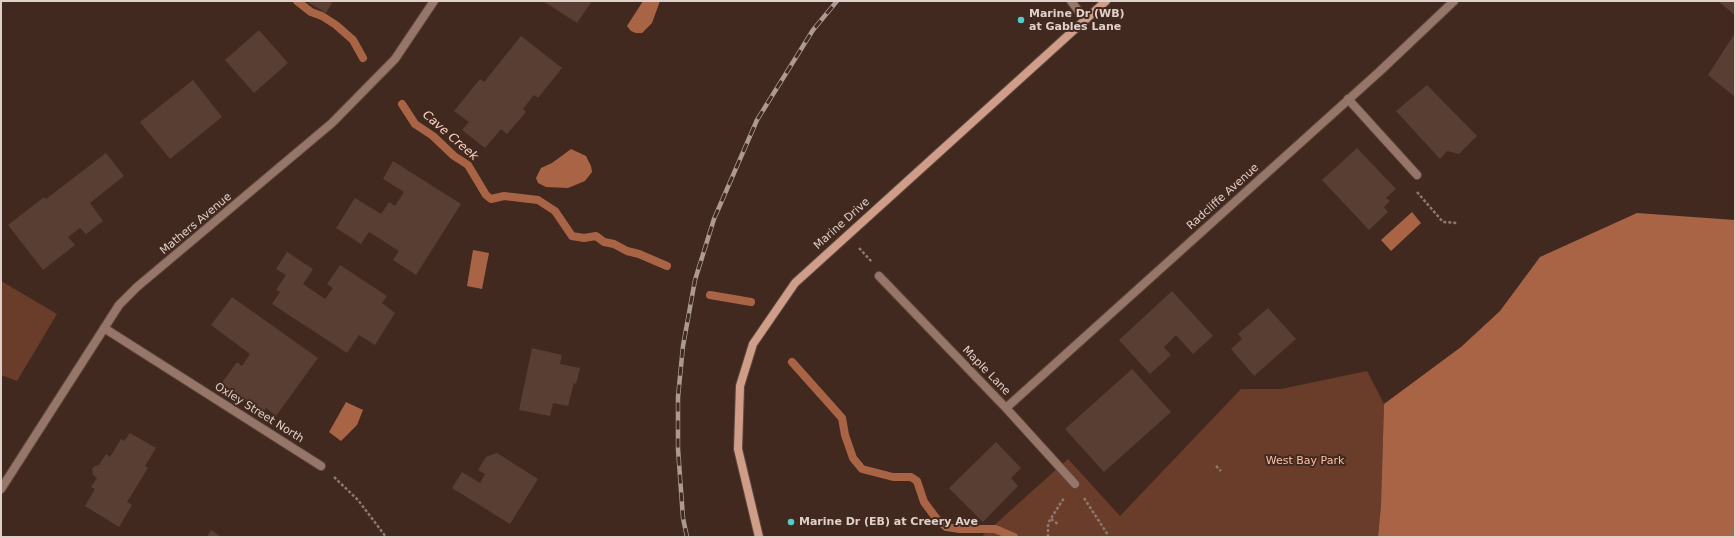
<!DOCTYPE html>
<html>
<head>
<meta charset="utf-8">
<style>
	body { margin:0 }
	#map { position:relative; width:1736px; height:538px; overflow:hidden; background:#42291f; font-family:"DejaVu Sans",sans-serif }
	canvas { display:block }
	.frame { position:absolute; inset:0; border:2px solid #e0d0ca; pointer-events:none }
</style>
</head>
<body>
<div id="map">
<canvas width="1736" height="538"></canvas>
<div class="frame"></div>
</div>
<script>
const ctx = document.querySelector('canvas').getContext('2d');
ctx.lineJoin = 'round';
function fill(path, color) {
  ctx.fillStyle = color;
  ctx.fill(path, 'evenodd');
}
function toPath(rows) {
  const path = new Path2D();
  for (const r of rows) {
    path.moveTo(r[0], r[1]);
    for (let i = 2; i < r.length; i += 2) path.lineTo(r[i], r[i + 1]);
  }
  return path;
}
function trace(path, color, width, dash) {
  ctx.strokeStyle = color;
  ctx.lineWidth = width;
  ctx.lineCap = dash ? 'butt' : 'round';
  ctx.setLineDash(dash || []);
  ctx.stroke(path);
}
function label(font, color, halo, rows, align = 'center') {
  ctx.font = font + ' "DejaVu Sans",sans-serif';
  ctx.lineWidth = 4;
  ctx.setLineDash([]);
  ctx.textBaseline = 'middle';
  ctx.strokeStyle = halo;
  ctx.fillStyle = color;
  for (const [text, x, y, turn = 0] of rows) {
    ctx.save();
    ctx.translate(x, y);
    ctx.rotate((+turn || 0) * Math.PI / 180);
    ctx.textAlign = isNaN(turn) ? turn : align;
    if (halo) ctx.strokeText(text, 0, 0);
    ctx.fillText(text, 0, 0);
    ctx.restore();
  }
}
const green = toPath([
	[1,281,57,314,17,381,1,375],
	[1367,371,1384,404,1381,505,1378,537,981,537,1068,459,1120,516,1241,389,1281,389]
]);
const water = toPath([
	[643,1,660,1,652,23,642,33,636,33,631,31,627,26],
	[571,149,586,156,591,166,592,172,585,181,568,188,546,187,538,183,536,178,541,168,552,163],
	[1412,212,1421,223,1391,251,1381,240],
	[1637,213,1735,220,1735,537,1378,537,1381,505,1384,404,1461,347,1500,311,1540,257],
	[473,250,489,253,482,289,467,286],
	[346,402,363,410,357,425,341,441,329,432]
]);
const stream = toPath([
	[297,1,311,12,322,16,336,25,353,40,363,58],
	[402,104,415,124,433,136,454,156,468,165,486,195,491,199,504,196,538,200,555,211,572,236,584,238,596,236,604,242,614,244,627,251,639,254,667,266],
	[710,295,751,302],
	[792,362,842,418,845,435,853,458,862,469,893,477,911,477,917,481,924,502,936,518,946,527,960,529,995,529,1014,537]
]);
const building = toPath([
	[306,1,333,1,326,13],
	[543,1,592,1,577,23],
	[1718,1,1735,1,1735,15],
	[259,30,288,63,254,93,225,60],
	[1735,33,1735,97,1708,75],
	[521,36,562,68,538,98,534,95,523,109,526,112,507,134,501,129,485,148,462,130,469,122,454,111,480,79,484,82],
	[193,80,222,117,170,159,140,122],
	[1427,85,1477,136,1459,154,1447,151,1440,159,1396,111],
	[1357,148,1396,189,1386,198,1390,201,1384,207,1388,212,1369,230,1322,180],
	[106,153,124,176,90,203,103,221,86,234,80,228,68,237,75,245,43,270,8,225,44,197,46,199],
	[393,161,461,204,416,275,393,260,399,251,369,232,361,244,336,228,355,198,381,214,389,202,395,206,404,192,383,179],
	[287,252,313,269,303,284,325,299,333,288,327,284,340,265,387,296,382,303,395,313,375,345,359,335,347,353,272,304,280,292,276,290,286,275,276,269],
	[1172,291,1213,336,1193,354,1176,335,1164,347,1171,355,1150,374,1119,340],
	[232,297,318,358,276,416,266,408,263,413,221,384,237,362,242,366,250,354,211,325],
	[1268,308,1296,339,1254,376,1231,349,1242,339,1238,334],
	[532,348,562,355,560,364,580,368,576,384,574,383,568,406,553,403,550,416,519,410],
	[1132,369,1171,412,1104,472,1065,429],
	[130,433,156,448,145,466,148,468,127,502,132,505,119,527,85,506,95,489,91,487,97,478,93,475,92,469,95,466,99,465,106,454,110,457,121,439,124,441],
	[996,442,1021,468,1011,478,1018,486,983,522,949,488],
	[497,453,538,479,510,524,452,488,462,472,480,483,485,474,478,470,486,457],
	[211,530,221,537,207,537]
]);
const path = toPath([
	[1417,192,1443,222,1458,223],
	[859,248,872,262],
	[1216,466,1221,471],
	[334,477,358,500,386,537],
	[1084,498,1108,535],
	[1051,519,1058,524],
	[1048,537,1048,523,1064,498]
]);
const lane = toPath([
	[1348,99,1417,175]
]);
const street = toPath([
	[1071,1,1085,20],
	[879,276,1006,408,1075,484],
	[104,328,321,466],
	[1006,408,1379,72,1454,1],
	[1,489,119,305,137,287,332,123,395,59,434,1]
]);
const secondary = toPath([
	[759,537,738,449,740,386,753,344,795,283,1106,1]
]);
const rail = toPath([
	[687,537,683,518,678,449,678,397,683,346,695,280,714,219,757,120,813,30,837,1]
]);
const markers = [
	[1021,20,4,"#53cdca"],
	[791,522,4,"#53cdca"]
];
const poiNames = [
	["Marine Dr (WB)",1029,14],
	["at Gables Lane",1029,27],
	["Marine Dr (EB) at Creery Ave",799,522]
];
const streetNames = [
	["Radcliffe Avenue",1223,197,-42],
	["Mathers Avenue",196,224,-40],
	["Marine Drive",842,224,-42],
	["Maple Lane",986,371,46],
	["Oxley Street North",259,413,32]
];
const parkNames = [
	["West Bay Park",1305,461]
];
const waterNames = [
	["Cave Creek",450,136,41]
];
fill(green, '#6a3d2a');
fill(water, '#a96446');
trace(stream, '#a96446', 8);
fill(building, '#583e33');
trace(lane, '#5e473e', 10);
trace(street, '#5e473e', 10);
trace(secondary, '#5e473e', 10);
trace(path, '#8d7870', 2.5, [3, 2]);
trace(lane, '#967669', 8);
trace(street, '#967669', 8);
trace(secondary, '#d09d88', 8);
trace(rail, '#ac9992', 4.5);
trace(rail, '#42291f', 3, [9]);
for (const [x, y, r, color] of markers) {
  const dot = new Path2D();
  dot.arc(x, y, r, 0, 2 * Math.PI);
  ctx.fillStyle = color;
  ctx.fill(dot);
  trace(dot, '#42291f', 1.5);
}
label('bold 11px', '#e0d0ca', '#42291f', poiNames, 'left');
label('11px', '#e0d0ca', '#42291f', streetNames);
label('11px', '#fdc0a8', '#42291f', parkNames);
label('italic 12px', '#fcd3c2', '#42291f', waterNames);
</script>
</body>
</html>
